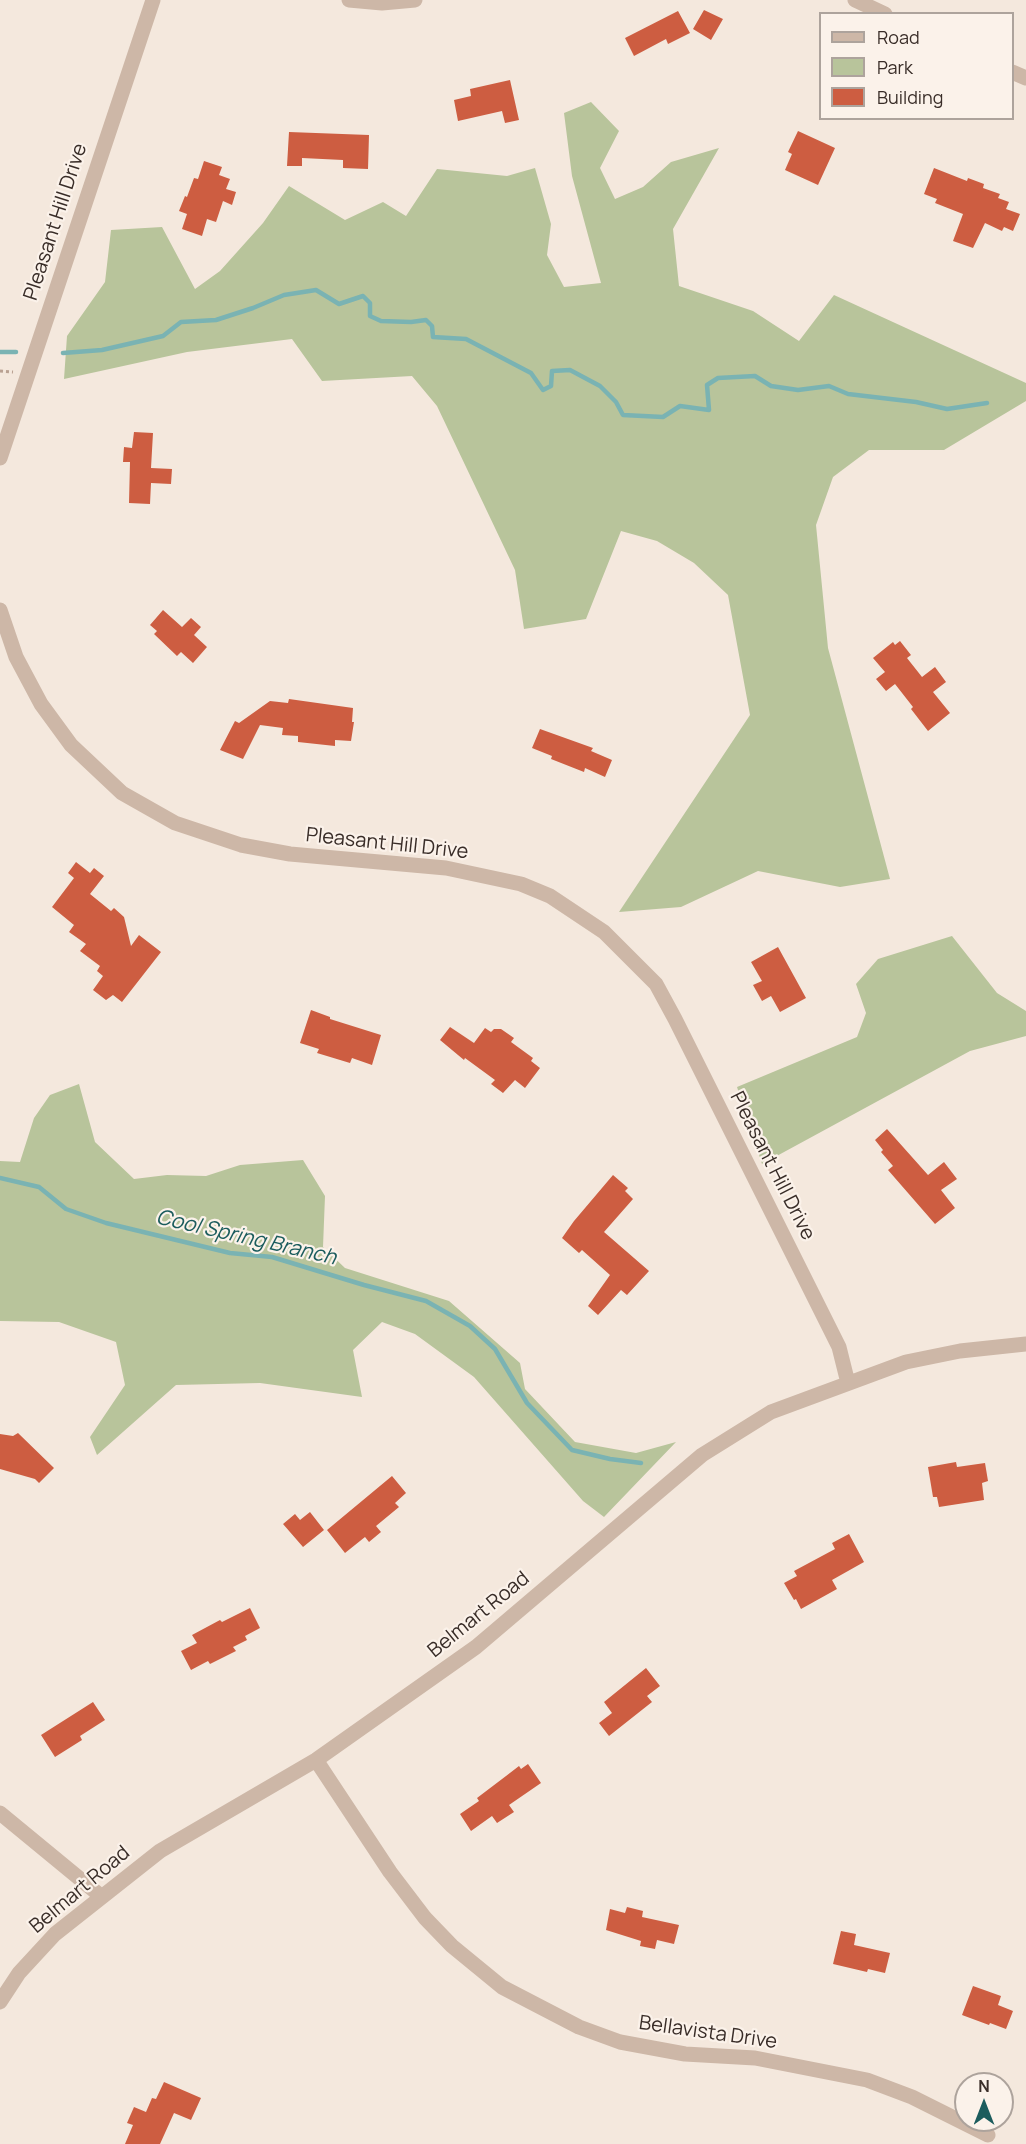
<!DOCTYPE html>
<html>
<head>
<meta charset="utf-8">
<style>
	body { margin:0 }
	#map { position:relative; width:1026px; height:2144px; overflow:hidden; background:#f4e8dd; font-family:Manrope,sans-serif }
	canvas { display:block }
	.legend { position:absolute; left:819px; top:12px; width:195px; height:108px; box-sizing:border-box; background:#fbf2ea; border:2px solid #ada39c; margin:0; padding:8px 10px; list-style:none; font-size:18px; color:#392d28 }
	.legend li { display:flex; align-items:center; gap:12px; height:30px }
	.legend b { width:30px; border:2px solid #ada39c }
	.north { position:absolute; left:954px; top:2072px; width:60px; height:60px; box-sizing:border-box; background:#fbf2ea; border:2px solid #ada39c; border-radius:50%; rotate:0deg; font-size:16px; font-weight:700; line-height:24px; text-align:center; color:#392d28 }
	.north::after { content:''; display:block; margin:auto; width:21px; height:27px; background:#1b5c5d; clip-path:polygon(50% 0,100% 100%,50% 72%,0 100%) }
</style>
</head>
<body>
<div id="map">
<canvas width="1026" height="2144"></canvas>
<ul class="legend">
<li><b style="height:8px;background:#cdb7a7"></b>Road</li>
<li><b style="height:16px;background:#b8c49b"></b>Park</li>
<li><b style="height:16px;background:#cd5d41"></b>Building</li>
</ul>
<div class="north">N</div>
</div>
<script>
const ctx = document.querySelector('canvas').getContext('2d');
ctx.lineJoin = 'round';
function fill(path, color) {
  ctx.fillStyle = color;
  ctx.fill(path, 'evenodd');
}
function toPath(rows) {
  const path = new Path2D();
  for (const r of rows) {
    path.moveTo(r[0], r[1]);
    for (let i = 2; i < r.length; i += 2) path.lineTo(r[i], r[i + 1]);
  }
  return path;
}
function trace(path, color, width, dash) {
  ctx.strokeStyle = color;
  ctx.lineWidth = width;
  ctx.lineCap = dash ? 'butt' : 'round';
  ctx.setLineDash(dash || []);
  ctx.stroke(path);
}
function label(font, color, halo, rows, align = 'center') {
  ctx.font = font + ' Manrope,sans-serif';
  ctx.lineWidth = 4.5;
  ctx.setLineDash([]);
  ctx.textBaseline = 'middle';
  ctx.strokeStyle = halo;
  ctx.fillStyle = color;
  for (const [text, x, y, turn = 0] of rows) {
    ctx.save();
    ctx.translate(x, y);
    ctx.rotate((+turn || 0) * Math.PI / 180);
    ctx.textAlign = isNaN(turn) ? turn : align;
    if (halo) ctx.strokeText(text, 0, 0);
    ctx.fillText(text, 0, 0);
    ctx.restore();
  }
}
const green = toPath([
	[591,102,619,131,600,168,615,199,643,187,671,162,719,148,673,229,679,286,753,311,799,341,834,295,1026,383,1026,401,944,450,869,450,833,477,816,525,828,648,890,879,840,887,758,871,681,907,619,912,750,715,728,595,694,563,657,541,621,531,586,619,524,629,515,570,437,406,412,376,322,381,292,339,187,352,64,379,67,336,105,282,111,230,162,227,195,289,220,271,263,223,289,186,345,220,383,202,406,216,437,169,507,176,535,168,551,224,547,255,564,287,601,283,572,176,564,113],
	[952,936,997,993,1026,1011,1026,1036,970,1051,762,1164,737,1087,857,1037,866,1013,856,984,878,959],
	[79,1084,95,1142,134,1179,167,1175,206,1176,240,1165,303,1160,325,1196,323,1247,345,1268,449,1301,520,1363,525,1389,575,1442,636,1453,676,1442,604,1517,583,1501,474,1377,415,1334,382,1322,353,1350,362,1397,260,1383,176,1385,97,1455,90,1437,125,1385,116,1342,59,1322,0,1321,0,1161,20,1162,34,1118,50,1095]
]);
const stream = toPath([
	[0,352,16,352],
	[63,353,102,350,163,336,181,322,216,320,253,308,284,295,316,290,339,304,363,296,370,303,370,316,381,321,411,322,426,320,432,326,433,337,466,339,531,373,543,390,551,386,552,371,570,370,600,386,616,402,623,415,663,417,680,406,709,410,707,385,718,378,755,376,771,386,798,390,829,386,848,394,916,402,947,409,987,403],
	[0,1178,39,1187,66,1209,106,1223,230,1253,272,1257,364,1285,426,1301,470,1326,495,1349,527,1403,572,1450,610,1459,641,1463]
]);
const building = toPath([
	[704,10,723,19,711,40,693,29],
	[678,11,690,33,668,44,666,39,634,56,625,38],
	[510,80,519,120,505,123,502,111,458,121,454,100,471,96,470,89],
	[798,131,835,148,818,185,785,170,792,154,788,152],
	[289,132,369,135,368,169,343,168,343,160,302,158,302,166,287,166],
	[204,161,222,167,219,175,230,179,226,189,236,192,232,205,223,201,216,222,207,219,202,236,182,229,187,214,179,211,185,196,187,197,194,178,198,179],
	[934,168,967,181,968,178,984,184,983,188,1000,194,998,198,1009,202,1006,209,1020,214,1013,231,1004,227,1002,231,985,223,973,248,953,241,963,214,935,203,937,199,924,194],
	[134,432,153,433,151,468,172,469,171,484,151,483,150,504,129,503,130,462,123,462,124,447,132,448],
	[163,610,182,627,191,618,201,627,194,635,207,647,193,663,181,652,177,656,154,634,157,631,150,625],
	[900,641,911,655,907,658,922,677,935,667,946,682,933,692,950,713,928,731,911,709,913,707,895,684,886,691,876,679,885,672,873,658,893,642,895,645],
	[289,699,353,708,352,722,354,722,351,741,335,740,335,746,298,742,298,736,282,735,283,728,260,725,243,759,220,750,235,721,239,723,270,701,288,703],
	[540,729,593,748,591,751,612,760,605,777,585,768,584,772,551,759,552,756,532,748],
	[76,862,90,873,94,868,104,876,90,894,111,911,114,908,124,917,131,946,139,935,161,952,122,1002,113,995,106,1000,93,990,103,976,97,971,100,966,80,951,86,944,69,932,74,925,52,907,74,878,68,873],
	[778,947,806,998,780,1012,771,996,762,1001,753,985,762,981,751,962],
	[311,1010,330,1017,330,1019,381,1035,372,1065,352,1058,350,1063,317,1053,319,1049,300,1043],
	[450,1027,474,1043,485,1028,491,1032,494,1029,501,1029,514,1038,511,1042,533,1058,531,1061,540,1068,525,1088,515,1080,503,1093,491,1084,495,1080,465,1058,464,1060,440,1040],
	[887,1129,928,1175,944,1162,957,1179,941,1190,955,1208,935,1224,888,1170,893,1166,881,1152,883,1150,875,1140],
	[613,1175,628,1188,625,1191,633,1199,604,1232,649,1271,627,1295,621,1290,598,1315,588,1306,610,1275,582,1250,579,1253,562,1238,574,1221],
	[18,1433,54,1468,39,1483,35,1479,0,1469,0,1434,13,1436],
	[956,1462,957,1467,985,1463,988,1481,982,1483,984,1500,939,1507,937,1497,933,1497,928,1467],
	[392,1476,406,1493,395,1503,399,1507,376,1526,381,1532,369,1542,365,1537,345,1553,327,1530],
	[310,1512,324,1530,303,1547,283,1524,295,1514,300,1520],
	[849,1534,864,1562,832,1580,837,1589,801,1609,796,1599,794,1600,784,1583,797,1576,794,1571,835,1549,832,1543],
	[250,1608,260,1628,245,1636,247,1640,233,1647,236,1651,210,1664,208,1661,191,1670,181,1651,197,1643,192,1635,220,1620,222,1622],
	[646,1668,660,1686,647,1696,652,1702,609,1736,599,1723,612,1713,604,1702],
	[93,1702,105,1720,80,1736,82,1740,55,1757,41,1735],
	[528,1764,541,1783,509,1805,514,1812,497,1823,492,1816,471,1831,460,1814,479,1801,477,1798,506,1776,519,1766,521,1769],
	[627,1907,643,1911,642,1917,679,1925,674,1944,657,1940,655,1949,640,1946,641,1941,606,1930,610,1909,625,1913],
	[841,1931,856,1934,854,1945,890,1953,885,1973,868,1969,867,1972,833,1964],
	[973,1986,1001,1996,998,2005,1013,2011,1006,2029,990,2023,989,2025,962,2015],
	[164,2082,201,2098,191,2120,174,2113,160,2144,125,2144,133,2125,127,2123,134,2107,146,2112,152,2098,156,2099]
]);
const path = toPath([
	[0,371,13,372]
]);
const minor = toPath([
	[349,0,382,3,415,0],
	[855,0,885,14],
	[1012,72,1026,78],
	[0,458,153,0],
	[0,610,16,657,41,704,71,745,122,793,175,823,241,845,290,854,446,868,521,884,550,896,604,932,656,984,675,1019,839,1347,848,1383],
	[316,1760,390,1872,425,1918,452,1946,502,1987,579,2027,620,2042,685,2054,755,2058,867,2080,912,2097,988,2135],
	[0,1813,102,1897],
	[0,2002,19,1973,55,1934,160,1851,316,1760,476,1647,702,1455,771,1412,906,1362,960,1351,1026,1344]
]);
const streetNames = [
	["Pleasant Hill Drive",56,222,-72],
	["Pleasant Hill Drive",387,844,6],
	["Pleasant Hill Drive",772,1166,63],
	["Belmart Road",479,1615,-39],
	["Belmart Road",80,1890,-40],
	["Bellavista Drive",708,2033,8]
];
const waterNames = [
	["Cool Spring Branch",246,1238,13]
];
fill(green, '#b8c49b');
trace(stream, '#7ab3b3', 4.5);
fill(building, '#cd5d41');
trace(path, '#b9a192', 3, [3, 3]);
trace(minor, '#cdb7a7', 15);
label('20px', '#392d28', '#fbf2ea', streetNames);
label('italic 21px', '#1b5c5d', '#fbf2ea', waterNames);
</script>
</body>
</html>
